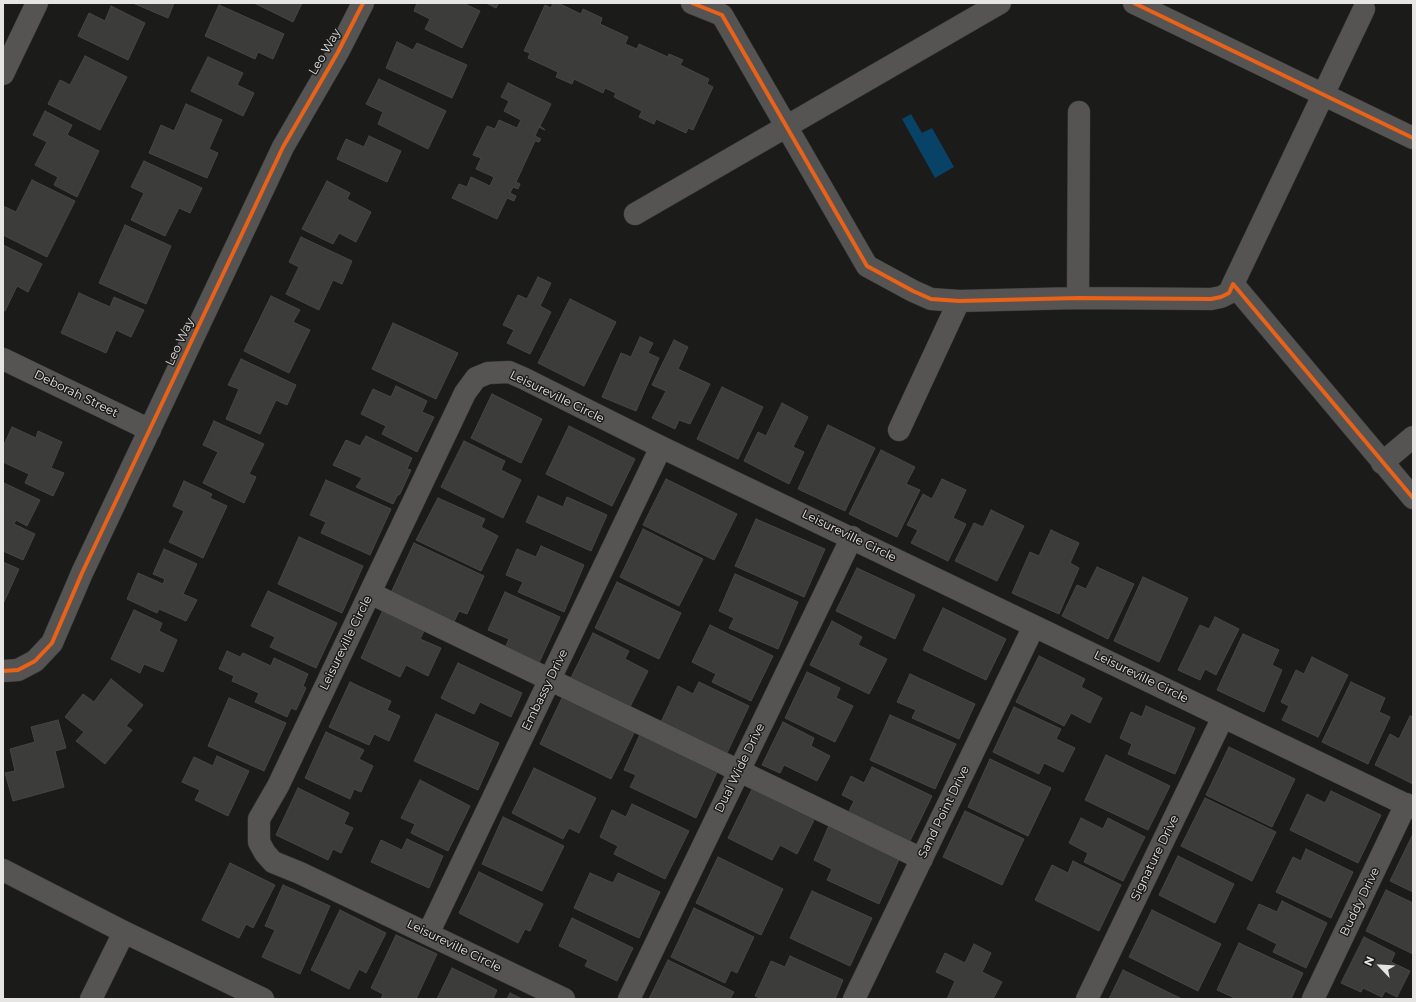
<!DOCTYPE html>
<html>
<head>
<meta charset="utf-8">
<style>
	body { margin:0 }
	#map { position:relative; width:1416px; height:1002px; overflow:hidden; background:#1b1b1a; font-family:Montserrat,sans-serif }
	canvas { display:block }
	.frame { position:absolute; inset:0; border:4px solid #e6e5e3; pointer-events:none }
	.north { position:absolute; left:1360px; top:946px; width:40px; height:40px; -webkit-text-stroke:3px #1c1b19; paint-order:stroke; rotate:295deg; font-size:11px; font-weight:700; line-height:16px; text-align:center; color:#e6e5e3 }
	.north::after { content:''; display:block; margin:auto; width:14px; height:18px; background:#e6e5e3; clip-path:polygon(50% 0,100% 100%,50% 72%,0 100%) }
</style>
</head>
<body>
<div id="map">
<canvas width="1416" height="1002"></canvas>
<div class="frame"></div>
<div class="north">N</div>
</div>
<script>
const ctx = document.querySelector('canvas').getContext('2d');
ctx.lineJoin = 'round';
function fill(path, color) {
  ctx.fillStyle = color;
  ctx.fill(path, 'evenodd');
}
function toPath(rows) {
  const path = new Path2D();
  for (const r of rows) {
    path.moveTo(r[0], r[1]);
    for (let i = 2; i < r.length; i += 2) path.lineTo(r[i], r[i + 1]);
  }
  return path;
}
function trace(path, color, width, dash) {
  ctx.strokeStyle = color;
  ctx.lineWidth = width;
  ctx.lineCap = dash ? 'butt' : 'round';
  ctx.setLineDash(dash || []);
  ctx.stroke(path);
}
function label(font, color, halo, rows, align = 'center') {
  ctx.font = font + ' Montserrat,sans-serif';
  ctx.lineWidth = 3;
  ctx.setLineDash([]);
  ctx.textBaseline = 'middle';
  ctx.strokeStyle = halo;
  ctx.fillStyle = color;
  for (const [text, x, y, turn = 0] of rows) {
    ctx.save();
    ctx.translate(x, y);
    ctx.rotate((+turn || 0) * Math.PI / 180);
    ctx.textAlign = isNaN(turn) ? turn : align;
    if (halo) ctx.strokeText(text, 0, 0);
    ctx.fillText(text, 0, 0);
    ctx.restore();
  }
}
const water = toPath([
	[911,114,922,133,932,128,954,167,935,178,902,119]
]);
const building = toPath([
	[133,3,174,3,168,18,133,3],
	[254,3,302,3,293,22,254,3],
	[417,3,463,3,480,11,462,48,425,29,430,19,414,11,417,3],
	[486,3,499,3,496,8,486,3],
	[553,3,558,3,581,14,583,9,602,18,600,24,628,37,625,44,637,49,639,44,668,57,669,54,683,60,680,65,709,79,707,84,713,87,693,130,688,128,686,133,656,119,654,124,639,117,642,111,614,97,616,93,605,88,603,93,574,79,572,84,556,77,558,72,528,58,530,53,524,51,545,5,551,8,553,3],
	[219,5,284,34,273,59,258,52,255,59,205,36,219,5],
	[111,6,145,23,128,60,78,36,89,13,105,21,111,6],
	[397,42,413,50,417,43,467,65,452,98,386,68,397,42],
	[85,56,127,77,100,130,48,104,60,80,70,85,85,56],
	[208,57,243,73,237,85,254,93,243,116,191,91,208,57],
	[379,79,446,111,428,149,378,124,383,112,366,104,379,79],
	[508,83,551,104,540,126,545,130,539,127,535,136,541,139,539,142,535,141,516,182,520,184,518,189,513,187,510,193,516,196,514,201,507,198,497,219,452,198,459,184,467,187,471,177,490,186,494,177,476,169,481,158,473,155,487,126,495,129,499,120,517,128,521,120,504,111,509,101,501,97,508,83],
	[186,104,222,120,209,149,218,153,207,178,149,153,161,125,174,131,186,104],
	[45,111,72,125,67,135,99,151,77,197,54,185,58,177,35,165,47,142,33,135,45,111],
	[369,136,401,151,387,182,337,159,346,139,364,147,369,136],
	[144,161,202,188,190,213,179,208,165,236,131,220,144,193,131,187,144,161],
	[32,180,75,201,47,257,3,235,3,206,16,212,32,180],
	[327,181,350,193,347,199,371,212,356,242,339,233,333,244,302,229,327,181],
	[125,225,171,246,146,304,99,283,125,225],
	[301,237,352,261,342,284,333,280,319,310,286,294,299,267,289,262,301,237],
	[3,245,42,264,28,292,17,286,5,311,3,310,3,245],
	[538,277,551,283,540,306,551,312,530,354,507,343,514,330,503,325,518,295,527,299,538,277],
	[79,293,110,307,114,297,144,310,131,337,116,330,106,353,61,333,79,293],
	[271,296,300,310,293,322,310,330,289,373,244,351,271,296],
	[570,299,616,322,584,386,538,363,570,299],
	[393,323,458,353,436,399,372,369,393,323],
	[640,337,653,343,648,353,659,358,636,411,602,397,621,353,631,357,640,337],
	[674,340,688,347,678,369,710,384,690,424,679,420,675,429,652,418,666,391,652,385,674,340],
	[241,359,296,385,287,405,276,400,260,434,226,419,239,389,228,385,241,359],
	[396,386,427,401,422,412,434,417,417,452,382,434,386,426,361,414,373,389,391,397,396,386],
	[722,387,763,407,738,459,697,439,722,387],
	[492,394,542,419,521,463,471,438,492,394],
	[782,403,808,417,793,447,804,452,789,484,744,461,758,432,766,436,782,403],
	[214,421,264,444,249,474,256,477,244,503,203,483,218,452,203,445,214,421],
	[828,425,875,448,845,511,798,489,828,425],
	[569,426,635,459,612,506,546,474,569,426],
	[12,427,36,438,38,431,62,442,51,468,64,473,53,496,25,483,29,474,3,462,3,447,12,427],
	[366,436,412,458,407,469,411,470,400,494,397,496,393,504,356,487,362,478,333,465,346,440,360,446,366,436],
	[464,441,505,461,501,470,521,480,503,518,441,487,464,441],
	[881,450,915,467,906,484,920,490,897,537,849,514,881,450],
	[666,479,737,514,714,560,643,525,666,479],
	[942,479,966,490,953,518,966,524,948,561,911,543,918,530,907,525,923,494,932,499,942,479],
	[326,480,391,509,370,555,321,533,326,522,310,515,326,480],
	[184,481,212,494,210,498,227,506,203,558,169,542,184,511,173,506,184,481],
	[4,483,40,500,27,526,16,520,14,524,35,534,23,560,3,551,4,483],
	[538,496,563,507,567,497,607,515,591,551,526,522,538,496],
	[438,498,485,519,481,527,498,536,481,571,416,540,438,498],
	[991,510,1024,526,997,581,955,561,974,523,983,527,991,510],
	[756,519,825,549,804,597,735,566,756,519],
	[643,529,703,559,679,606,620,577,643,529],
	[1051,530,1079,543,1070,563,1079,568,1059,614,1012,593,1030,552,1039,556,1051,530],
	[299,537,363,566,342,613,278,584,299,537],
	[414,543,484,576,467,614,459,611,453,624,390,595,414,543],
	[541,546,584,565,564,612,518,592,523,582,506,575,517,549,536,557,541,546],
	[164,549,197,564,183,594,197,600,186,621,159,609,157,613,127,599,138,573,163,584,165,579,153,574,164,549],
	[3,562,19,569,3,604,3,562],
	[1097,567,1134,584,1108,639,1062,616,1077,585,1086,589,1097,567],
	[857,568,915,595,895,639,836,611,857,568],
	[735,574,798,602,778,649,729,628,734,618,719,611,735,574],
	[1143,577,1188,598,1159,662,1114,641,1143,577],
	[617,582,681,613,659,659,595,628,617,582],
	[268,591,337,623,316,668,270,647,275,637,251,626,268,591],
	[505,592,560,617,539,663,505,648,509,639,488,630,505,592],
	[943,608,1006,639,986,680,923,650,943,608],
	[134,610,162,623,159,631,177,640,163,672,144,664,140,673,111,659,134,610],
	[382,612,424,631,420,639,441,648,428,676,406,665,400,677,361,658,382,612],
	[1215,617,1239,629,1216,675,1205,669,1200,680,1178,670,1200,625,1209,629,1215,617],
	[832,621,862,637,858,645,887,659,869,694,810,665,832,621],
	[710,625,773,656,751,701,712,682,716,674,692,662,710,625],
	[593,633,629,651,625,659,648,671,630,707,571,678,593,633],
	[1243,634,1279,650,1272,665,1282,670,1264,712,1217,690,1243,634],
	[227,651,240,657,243,653,271,666,274,658,308,674,303,686,306,688,296,710,291,708,287,717,255,702,259,693,232,681,234,676,219,669,227,651],
	[1039,656,1085,679,1081,687,1102,698,1090,723,1071,713,1064,726,1016,702,1039,656],
	[1312,657,1348,675,1318,737,1282,720,1289,706,1281,702,1296,670,1304,674,1312,657],
	[458,663,522,693,511,717,480,702,474,714,441,698,458,663],
	[807,672,840,688,836,698,853,706,835,742,785,718,807,672],
	[910,674,975,704,959,739,912,718,916,710,897,702,910,674],
	[111,679,143,705,126,726,132,730,105,764,76,741,84,732,65,717,83,694,94,702,111,679],
	[350,682,391,701,387,710,400,716,389,741,374,734,369,745,329,727,350,682],
	[699,682,749,706,727,753,661,722,678,686,693,694,699,682],
	[1351,682,1385,698,1379,712,1390,717,1368,764,1322,742,1351,682],
	[563,696,635,731,611,779,540,744,563,696],
	[229,698,286,723,264,771,208,746,229,698],
	[1146,706,1195,728,1175,774,1128,754,1132,744,1120,738,1131,712,1142,717,1146,706],
	[1014,707,1061,729,1056,739,1075,748,1063,772,1044,763,1039,774,993,752,1014,707],
	[436,714,499,743,478,790,414,761,436,714],
	[890,715,956,744,935,789,870,760,890,715],
	[1410,716,1413,717,1413,784,1375,765,1390,734,1399,739,1410,716],
	[58,720,66,748,55,751,64,787,13,801,5,773,15,771,10,749,35,742,31,727,58,720],
	[783,722,814,738,811,746,830,756,817,781,784,765,780,773,762,765,783,722],
	[326,732,364,750,359,759,373,766,361,792,354,789,350,799,305,778,326,732],
	[641,732,719,768,696,818,630,787,636,775,624,770,641,732],
	[1229,747,1295,779,1272,827,1206,795,1229,747],
	[1106,755,1170,786,1148,830,1085,800,1106,755],
	[217,756,249,771,228,816,195,800,200,790,182,782,194,757,213,766,217,756],
	[990,759,1051,788,1028,836,968,807,990,759],
	[872,767,932,796,909,843,848,813,854,801,842,795,851,776,864,783,872,767],
	[534,768,596,798,579,833,569,828,563,839,512,813,534,768],
	[420,780,470,806,448,851,411,833,415,824,401,818,420,780],
	[754,785,816,816,797,854,780,845,772,860,728,838,754,785],
	[298,788,349,813,344,824,353,828,341,853,333,849,328,860,276,835,298,788],
	[1331,791,1381,815,1358,863,1290,830,1307,794,1325,803,1331,791],
	[1205,798,1276,832,1252,881,1181,846,1205,798],
	[632,804,689,831,665,879,614,854,618,846,600,837,612,810,626,817,632,804],
	[965,811,1024,839,1002,885,943,857,965,811],
	[503,817,564,846,542,891,482,864,503,817],
	[1081,818,1103,829,1108,818,1145,837,1123,881,1084,862,1088,853,1069,843,1081,818],
	[830,823,901,855,879,904,827,880,832,869,814,860,830,823],
	[1412,836,1413,837,1413,892,1390,881,1412,836],
	[407,839,443,856,429,888,371,862,381,840,402,850,407,839],
	[1306,849,1353,872,1331,918,1276,892,1293,857,1301,861,1306,849],
	[1178,856,1234,884,1215,923,1159,895,1178,856],
	[718,857,783,889,761,935,696,903,718,857],
	[1073,861,1121,885,1099,931,1035,900,1052,865,1068,873,1073,861],
	[230,863,275,885,253,928,246,924,239,938,202,920,230,863],
	[479,872,543,904,530,931,525,929,518,943,459,913,479,872],
	[590,873,613,883,618,873,660,892,639,938,574,908,590,873],
	[283,885,330,906,300,974,262,957,275,930,265,926,283,885],
	[1386,890,1413,903,1413,954,1366,931,1386,890],
	[812,891,872,918,850,966,790,938,812,891],
	[1282,901,1327,923,1306,968,1273,952,1277,944,1247,929,1259,904,1277,912,1282,901],
	[694,908,754,937,737,973,731,970,725,983,671,957,694,908],
	[340,910,386,933,366,973,359,969,349,989,311,970,340,910],
	[1152,910,1221,944,1198,991,1129,957,1152,910],
	[572,918,633,948,617,981,585,966,588,960,559,946,572,918],
	[396,935,437,954,416,999,381,999,383,994,371,988,396,935],
	[1364,937,1395,953,1391,962,1410,971,1397,997,1385,991,1382,997,1363,988,1361,992,1341,983,1364,937],
	[1239,943,1303,973,1291,999,1237,999,1217,990,1239,943],
	[974,944,991,953,982,972,1002,982,993,999,947,999,955,981,936,972,945,953,965,963,974,944],
	[790,956,843,980,835,999,762,999,755,996,771,961,785,967,790,956],
	[668,960,734,992,730,999,649,999,668,960],
	[452,968,497,990,493,999,437,999,452,968],
	[1123,970,1182,999,1109,999,1123,970],
	[510,993,522,999,507,999,510,993]
]);
const minor = toPath([
	[692,3,722,15,867,266,913,291,931,299,959,301,1078,298,1211,299,1221,297,1229,293,1233,284,1413,498],
	[1134,3,1413,138],
	[3,74,37,3],
	[635,214,1000,3],
	[1233,284,1364,9],
	[1078,298,1079,112],
	[3,359,150,430],
	[899,430,959,301],
	[1382,463,1413,437],
	[370,593,922,859],
	[3,671,18,670,35,661,52,643,82,573,283,147,338,52,363,3],
	[3,870,124,932,263,999],
	[428,934,661,447],
	[91,999,124,932],
	[564,999,300,873,273,862,265,853,259,842,259,819,278,786,465,393,476,378,488,373,509,372,523,378,661,447,1413,808],
	[629,999,852,537],
	[854,999,1034,626],
	[1087,999,1223,717],
	[1313,999,1406,804]
]);
const cycleway = toPath([
	[692,3,722,15,867,266,913,291,931,299,959,301,1078,298,1211,299,1221,297,1229,293,1233,284,1413,498],
	[1134,3,1413,138],
	[3,671,18,670,35,661,52,643,82,573,283,147,338,52,363,3]
]);
const streetNames = [
	["Leo Way",325,52,-60],
	["Leo Way",180,342,-65],
	["Deborah Street",76,394,26],
	["Leisureville Circle",557,397,26],
	["Leisureville Circle",849,536,26],
	["Leisureville Circle",346,643,-64],
	["Leisureville Circle",1141,677,26],
	["Embassy Drive",545,690,-64],
	["Dual Wide Drive",740,768,-64],
	["Sand Point Drive",944,812,-64],
	["Signature Drive",1155,858,-64],
	["Buddy Drive",1360,902,-64],
	["Leisureville Circle",454,946,26]
];
fill(water, '#084266');
fill(building, '#3c3c3b');
trace(building, '#474645', 1);
trace(minor, '#363635', 23);
trace(minor, '#555453', 22);
trace(cycleway, '#ea6118', 4);
label('12px', '#e6e5e3', '#1c1b19', streetNames);
</script>
</body>
</html>
